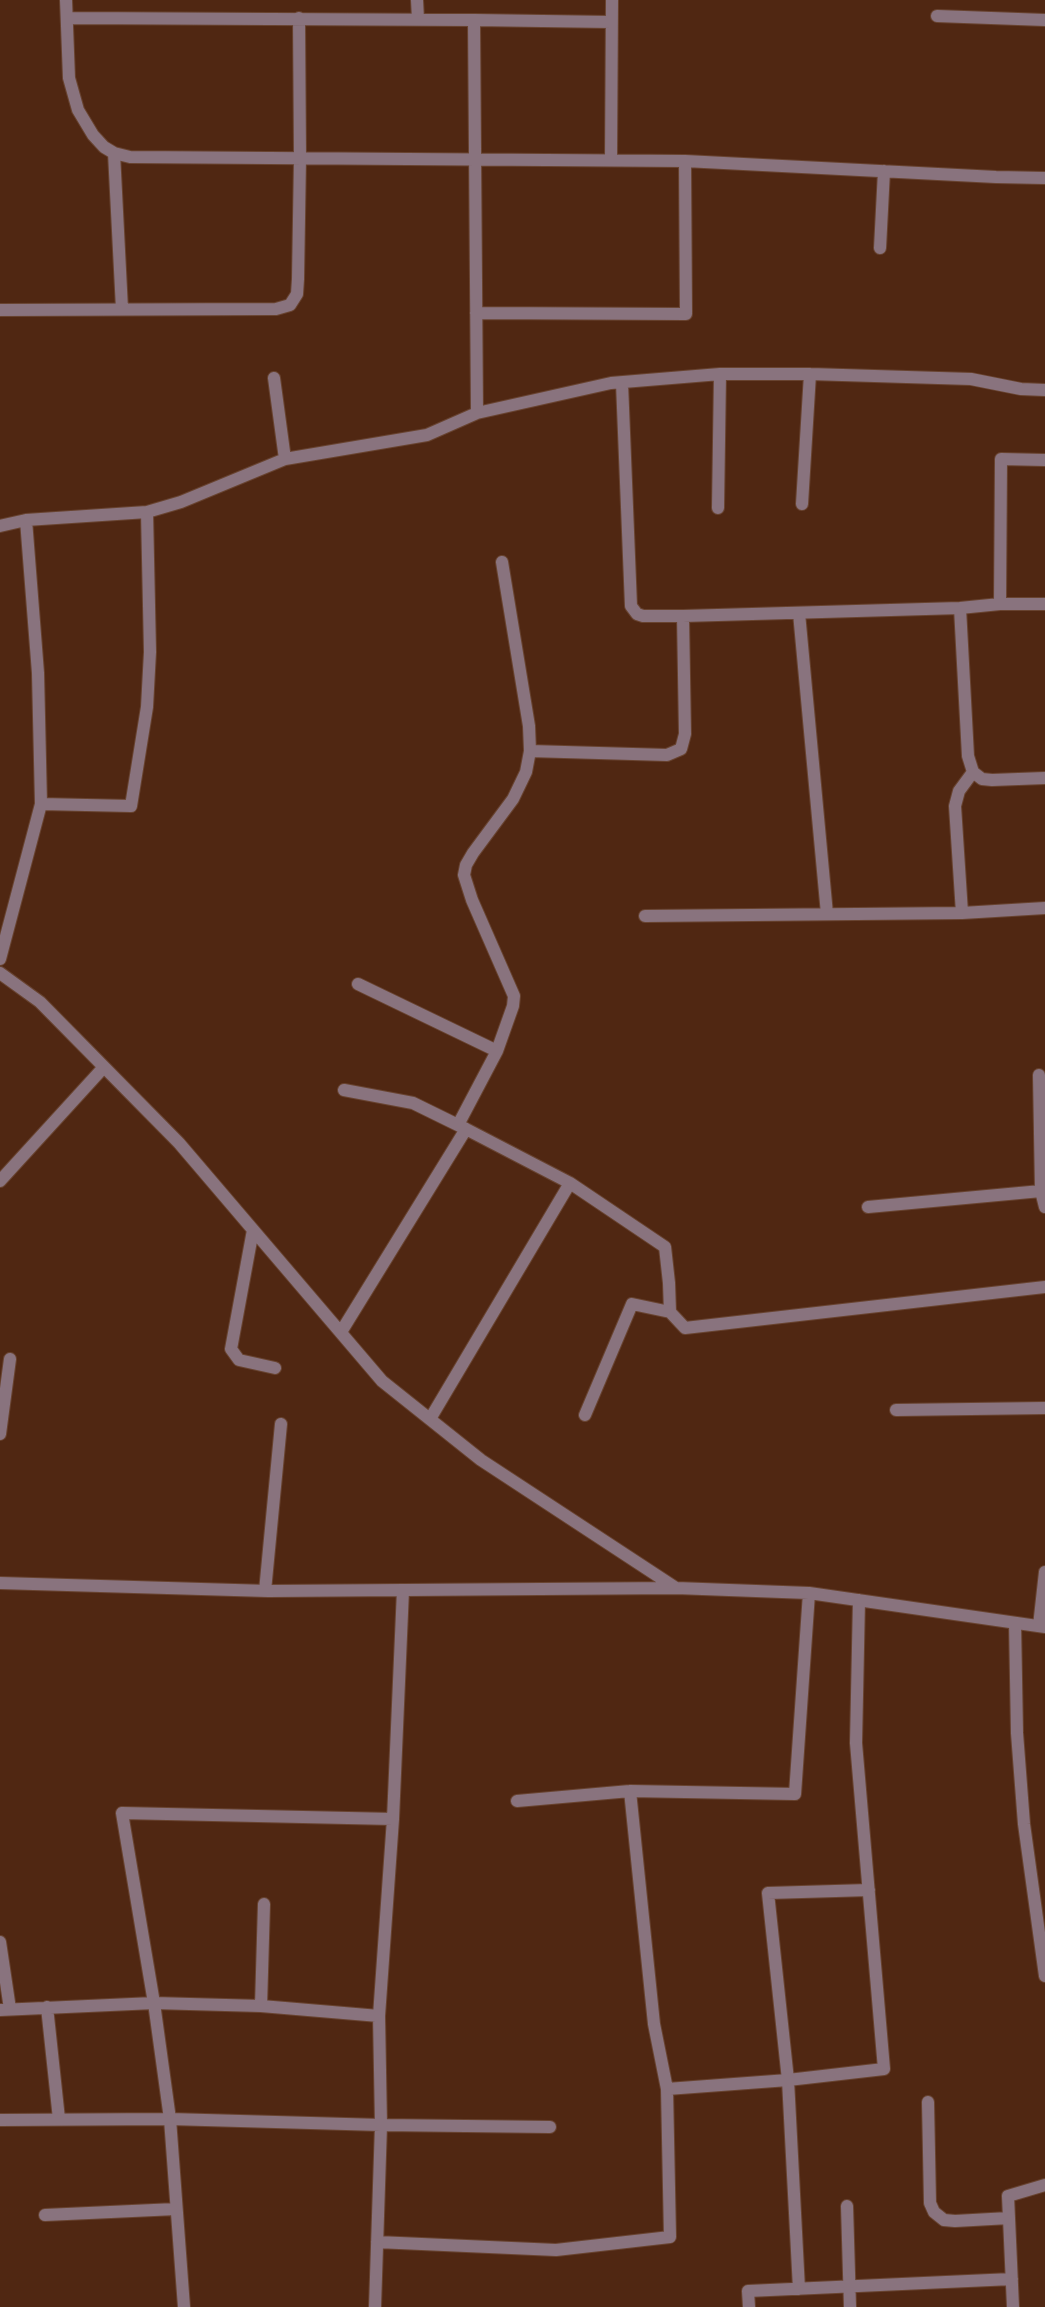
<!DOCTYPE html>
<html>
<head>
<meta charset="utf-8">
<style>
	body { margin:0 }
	canvas { display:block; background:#502712 }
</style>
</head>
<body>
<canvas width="1045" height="2307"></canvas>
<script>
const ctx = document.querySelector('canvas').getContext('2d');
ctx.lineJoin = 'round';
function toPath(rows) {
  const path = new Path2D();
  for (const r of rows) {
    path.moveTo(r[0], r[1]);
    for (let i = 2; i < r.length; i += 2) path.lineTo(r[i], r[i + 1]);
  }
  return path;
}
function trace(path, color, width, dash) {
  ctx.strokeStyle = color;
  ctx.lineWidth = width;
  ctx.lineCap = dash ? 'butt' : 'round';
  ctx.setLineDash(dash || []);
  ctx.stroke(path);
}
const minor = toPath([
	[66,0,69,78,78,110,93,135,104,147,114,153,130,157,685,161,996,177,1045,178],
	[417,0,418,19],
	[937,16,1045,20],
	[67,18,474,20,477,413],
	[474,20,611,22],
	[114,153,122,309],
	[611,160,612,0],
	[880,248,884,171],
	[0,310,276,309,290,305,297,294,298,279,300,158,299,18],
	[476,313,686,314,685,161],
	[274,378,285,459],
	[622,383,631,606,637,614,643,616,683,616],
	[802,504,810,374],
	[718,508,720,374],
	[26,520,38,673,41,804,131,806,147,707,150,652,147,512],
	[0,526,26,520,147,512,181,502,285,459,427,435,477,413,611,383,720,374,810,374,971,379,1021,389,1045,390],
	[1000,604,1001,459,1045,460],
	[960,608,968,756,973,772,982,779,992,780,1045,778],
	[799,613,827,914],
	[530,751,667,755,681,749,685,734,683,616,960,608,1000,604,1045,604],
	[962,913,955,806,959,791,973,772],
	[645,916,962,913,1045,908],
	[0,959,41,804],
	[0,973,40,1002,179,1143,382,1381,481,1460,676,1588],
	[358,984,497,1051],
	[1039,1075,1041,1191],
	[344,1090,413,1103,466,1129],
	[458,1125,497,1051,513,1006,514,996,472,900,464,875,466,865,473,853,513,799,526,772,530,751,529,726,502,562],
	[0,1181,104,1067],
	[868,1207,1041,1191,1045,1207],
	[253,1230,231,1349,239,1360,275,1368],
	[341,1332,466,1129,570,1183,665,1247,669,1283,670,1312,685,1328,1045,1287],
	[896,1410,1045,1408],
	[585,1415,632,1304,670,1312],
	[430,1419,570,1183],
	[0,1434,10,1359],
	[0,1583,268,1591,676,1588,809,1593,1045,1627],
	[265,1591,281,1424],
	[1015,1623,1017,1733,1024,1824,1045,1976],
	[1039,1626,1045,1572],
	[517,1801,630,1791],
	[0,1942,10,2009],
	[261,2006,264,1904],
	[47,2007,59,2119],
	[0,2010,154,2003,261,2006,379,2016],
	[667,2089,788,2080,884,2069,856,1743,859,1600],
	[928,2102,930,2203,934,2212,944,2220,955,2221,1009,2218],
	[0,2120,170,2119,381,2125,550,2127],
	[847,2206,850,2307],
	[45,2215,176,2209],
	[377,2242,556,2250,670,2237,667,2089,654,2024,630,1791,795,1794,809,1593],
	[799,2289,788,2080,768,1893,869,1890],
	[184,2307,170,2119,154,2003,122,1813,393,1819],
	[375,2307,381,2125,379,2016,393,1819,403,1590],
	[749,2307,748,2291,1012,2279],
	[1013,2307,1008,2196,1045,2185]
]);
trace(minor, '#684330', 14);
trace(minor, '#89737e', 12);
</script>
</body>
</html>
